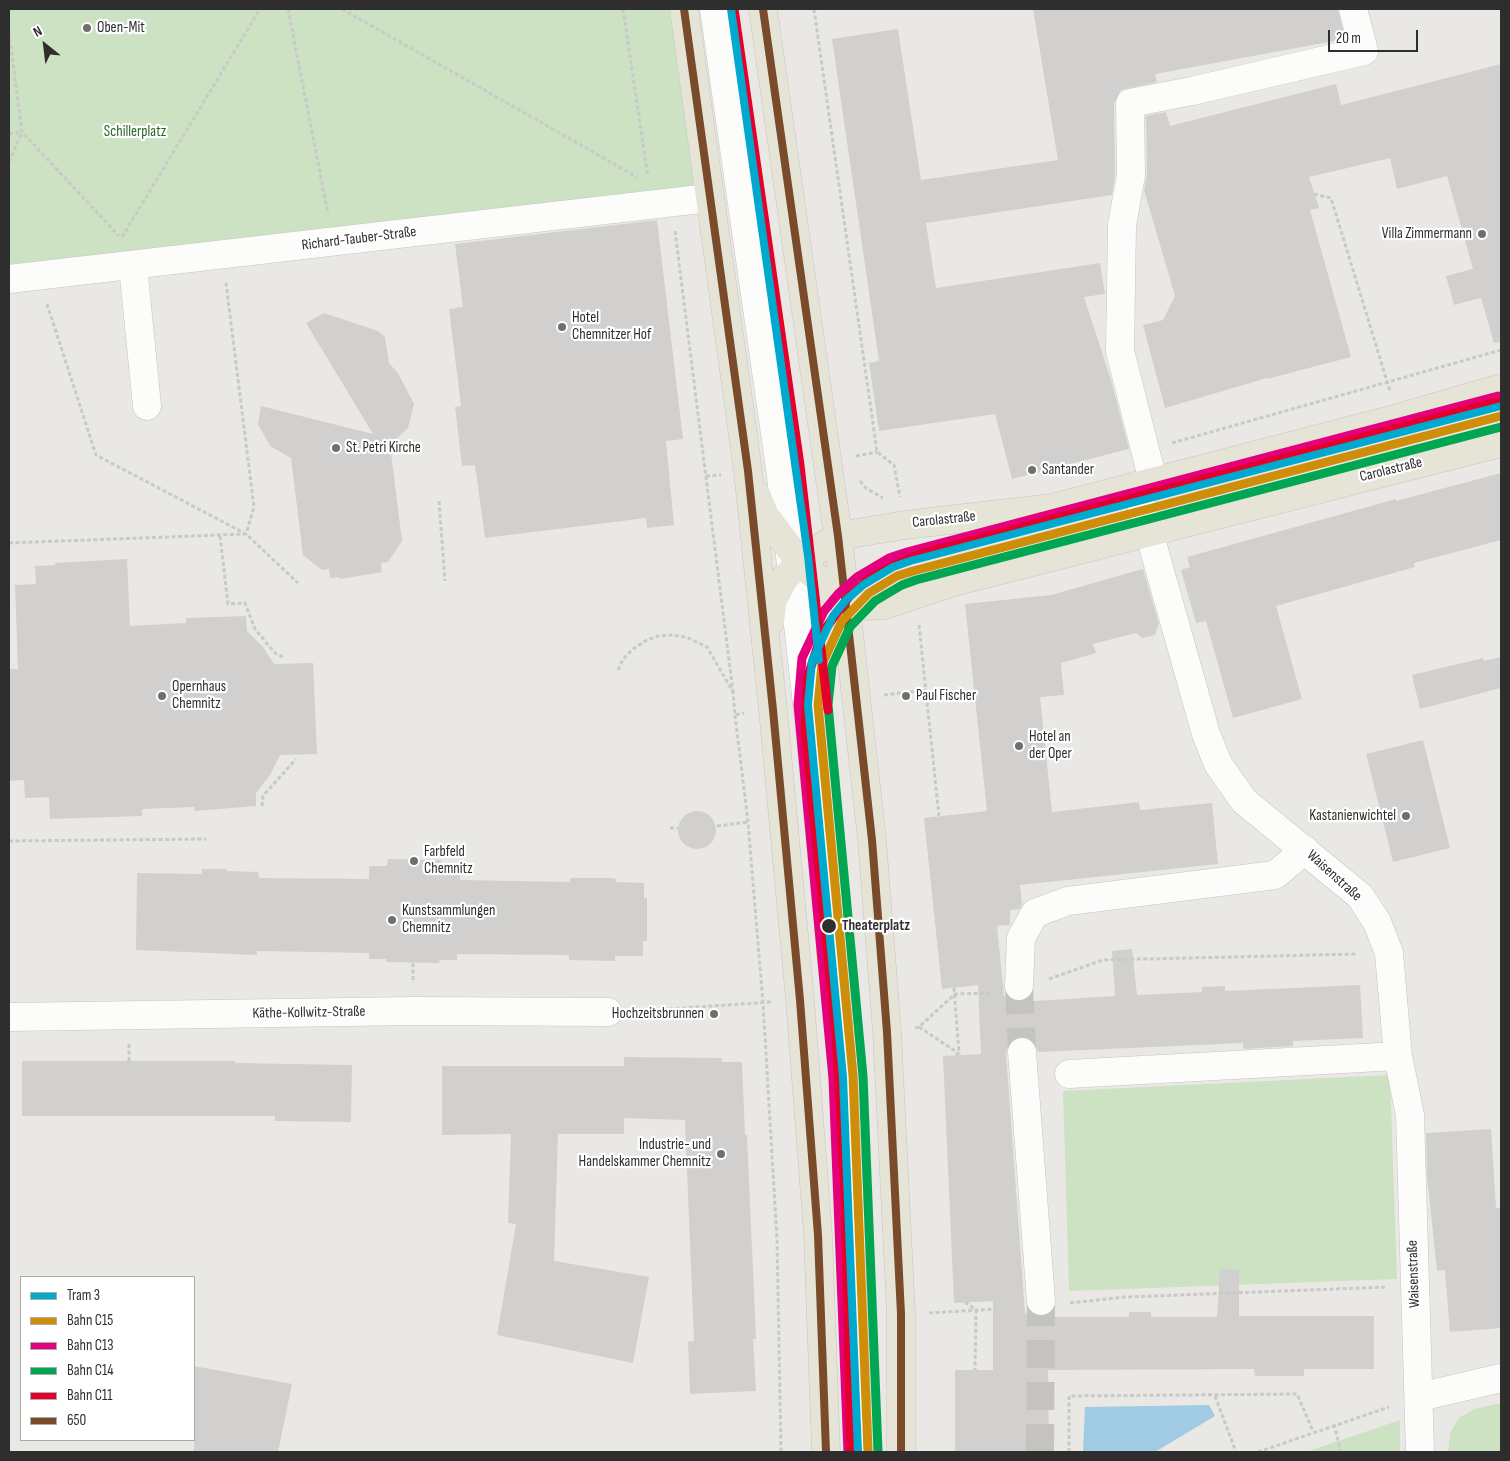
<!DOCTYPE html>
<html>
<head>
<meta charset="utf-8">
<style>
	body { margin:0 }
	#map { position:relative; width:1510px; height:1461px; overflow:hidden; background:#eae8e5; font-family:"Sofia Sans Condensed",sans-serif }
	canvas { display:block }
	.frame { position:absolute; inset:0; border:10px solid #2e2e2e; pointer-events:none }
	.legend { position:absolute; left:20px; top:1276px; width:175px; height:165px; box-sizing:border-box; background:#fff; border:1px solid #ababab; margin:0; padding:6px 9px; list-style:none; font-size:15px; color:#2e2e2e }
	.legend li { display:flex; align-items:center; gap:10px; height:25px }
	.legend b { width:25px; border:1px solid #ababab }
	.north { position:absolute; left:20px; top:20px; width:50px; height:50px; -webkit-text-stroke:4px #fff; paint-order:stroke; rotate:331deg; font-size:14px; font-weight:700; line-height:20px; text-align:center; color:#2e2e2e }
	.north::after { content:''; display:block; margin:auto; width:18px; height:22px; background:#2e2e2e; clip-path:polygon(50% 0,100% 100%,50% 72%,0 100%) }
	.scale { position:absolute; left:1328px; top:30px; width:90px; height:22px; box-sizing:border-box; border:2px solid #2e2e2e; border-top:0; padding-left:6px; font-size:15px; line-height:18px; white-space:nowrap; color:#2e2e2e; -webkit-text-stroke:4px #fff; paint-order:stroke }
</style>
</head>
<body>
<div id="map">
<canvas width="1510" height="1461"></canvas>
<div class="frame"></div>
<ul class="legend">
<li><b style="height:6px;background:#00a9ce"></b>Tram 3</li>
<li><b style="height:6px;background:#cf8e09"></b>Bahn C15</li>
<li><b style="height:6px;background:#e5007d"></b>Bahn C13</li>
<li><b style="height:6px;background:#00a651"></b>Bahn C14</li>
<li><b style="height:6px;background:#e4002b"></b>Bahn C11</li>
<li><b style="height:6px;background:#7a4b2a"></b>650</li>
</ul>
<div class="north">N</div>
<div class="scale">20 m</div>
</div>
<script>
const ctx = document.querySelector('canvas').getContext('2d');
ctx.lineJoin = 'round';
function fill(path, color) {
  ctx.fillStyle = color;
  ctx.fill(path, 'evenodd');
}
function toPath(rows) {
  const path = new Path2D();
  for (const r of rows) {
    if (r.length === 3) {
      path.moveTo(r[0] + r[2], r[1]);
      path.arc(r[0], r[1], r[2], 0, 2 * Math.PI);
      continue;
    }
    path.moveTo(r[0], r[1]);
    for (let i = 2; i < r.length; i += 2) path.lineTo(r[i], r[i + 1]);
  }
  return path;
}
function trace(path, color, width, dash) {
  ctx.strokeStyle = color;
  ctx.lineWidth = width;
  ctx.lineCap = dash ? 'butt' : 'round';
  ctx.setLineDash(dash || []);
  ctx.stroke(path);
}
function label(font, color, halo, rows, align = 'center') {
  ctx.font = font + ' "Sofia Sans Condensed",sans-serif';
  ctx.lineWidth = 4.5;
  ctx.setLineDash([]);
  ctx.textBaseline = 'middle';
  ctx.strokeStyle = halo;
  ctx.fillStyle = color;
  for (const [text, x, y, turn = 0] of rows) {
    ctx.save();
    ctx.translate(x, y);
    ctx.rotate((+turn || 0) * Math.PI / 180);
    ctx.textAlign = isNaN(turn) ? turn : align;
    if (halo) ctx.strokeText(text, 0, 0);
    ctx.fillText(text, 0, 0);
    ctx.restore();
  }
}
const green = toPath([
	[9,9,672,9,695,193,9,272],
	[1390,1075,1397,1279,1069,1291,1063,1091],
	[1501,1403,1501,1452,1448,1452,1450,1433,1459,1418,1474,1409],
	[1400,1420,1400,1452,1306,1452]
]);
const water = toPath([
	[1209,1405,1215,1416,1155,1452,1083,1452,1085,1407]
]);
const building = toPath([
	[1033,9,1338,9,1345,39,1155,74,1157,82,1121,90,1114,103,1115,174,1112,195,926,223,936,288,1100,263,1105,294,1084,297,1111,380,1129,449,1012,479,995,414,879,431,869,363,879,361,832,39,898,29,921,180,1058,160],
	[1501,64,1501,342,1494,343,1481,298,1454,305,1446,276,1473,269,1447,176,1397,189,1390,158,1309,177,1319,208,1310,210,1351,357,1267,379,1267,378,1165,408,1143,325,1163,320,1175,296,1144,190,1147,175,1146,116,1166,112,1170,126,1336,84,1341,105],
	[657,220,683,439,666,441,674,525,647,528,646,518,485,538,475,465,462,466,455,407,461,406,449,309,463,307,455,244],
	[324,313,378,331,385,337,389,363,398,373,414,404,408,428,390,445,402,541,388,562,381,563,382,572,340,579,339,577,330,578,329,569,322,570,303,555,291,458,270,446,258,424,261,406,373,434,306,323],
	[1501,473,1501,540,1414,563,1415,567,1276,606,1302,699,1233,718,1206,621,1196,623,1181,570,1190,567,1187,557,1396,499,1396,501],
	[127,559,130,626,186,623,186,618,246,616,247,631,263,647,274,664,313,663,317,754,280,755,270,775,256,793,256,806,195,811,194,807,142,809,142,816,50,819,49,797,25,798,24,780,9,781,9,669,18,669,15,585,36,584,35,566,55,565,55,563],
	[1143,569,1159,624,1155,635,1142,638,1136,633,1093,644,1096,653,1061,663,1064,695,1040,697,1052,812,1139,802,1140,810,1212,803,1218,864,1020,885,1022,904,1020,909,1010,910,1010,925,997,926,1004,996,1019,1002,1115,996,1112,951,1132,949,1137,995,1202,992,1202,987,1225,986,1225,991,1360,985,1363,1038,1293,1041,1293,1046,1243,1049,1243,1043,1038,1052,1035,1044,1029,1038,1021,1036,1013,1039,1008,1046,1006,1053,1025,1313,1042,1317,1051,1313,1051,1317,1129,1317,1129,1312,1151,1312,1151,1317,1217,1317,1220,1269,1239,1269,1239,1316,1374,1316,1374,1369,1304,1369,1304,1376,1255,1376,1254,1369,1048,1370,1049,1452,955,1452,955,1370,993,1370,993,1301,954,1303,943,1056,981,1054,978,985,942,989,924,818,987,811,965,604,1051,595],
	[1501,657,1501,688,1420,709,1412,675,1483,658,1484,661],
	[1423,740,1450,848,1393,862,1366,754],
	[697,830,19],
	[388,859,441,860,441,866,460,867,460,880,570,882,570,878,612,878,616,879,616,882,644,883,644,898,647,898,647,941,643,941,643,956,615,956,615,961,569,960,569,955,457,954,457,960,439,960,440,963,386,962,386,959,369,959,369,953,257,951,257,955,136,950,137,873,202,874,202,869,226,869,226,871,258,872,259,878,369,879,369,866,387,866],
	[624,1057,722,1058,722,1062,742,1062,745,1135,747,1135,756,1339,753,1339,756,1391,690,1394,688,1342,694,1341,685,1120,624,1118,624,1134,558,1134,554,1261,649,1277,633,1363,497,1335,516,1224,508,1223,511,1134,442,1135,442,1066,624,1066],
	[22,1061,235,1061,235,1063,352,1065,351,1122,275,1121,275,1116,22,1116],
	[1491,1129,1496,1208,1501,1208,1501,1328,1450,1332,1445,1270,1437,1271,1427,1176,1426,1133],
	[194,1366,292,1384,278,1452,194,1452]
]);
const minorTunnel = toPath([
	[1019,986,1022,1052],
	[1040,1452,1041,1301]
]);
const path = toPath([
	[288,9,328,214],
	[342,9,637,177],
	[623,9,648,177],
	[814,9,877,452,894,465,900,497],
	[9,32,22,132,119,236],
	[9,134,21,132],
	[9,162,22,132],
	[1314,194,1331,198,1390,391],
	[675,231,733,692],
	[122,237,260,9],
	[47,304,96,455,246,534,298,583],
	[1172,443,1501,350],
	[856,456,877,452],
	[706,476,721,475],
	[860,481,866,488,883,498],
	[439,501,445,581],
	[220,536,228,604,245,603,255,629,275,653,285,658],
	[9,543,246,534,254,507,226,283],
	[909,553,911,566],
	[919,625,939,816],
	[618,670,623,659,633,649,645,641,658,636,672,635,686,637,707,647,733,692,735,715,744,713],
	[884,695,926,690],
	[735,715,748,822,763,1003,777,1239,781,1452],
	[262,806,263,796,296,759],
	[717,826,748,822],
	[670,828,678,828],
	[9,841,206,839],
	[413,963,413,983],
	[1049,979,1103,960,1357,954],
	[954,988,959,1053,955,1055],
	[637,1011,772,1002],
	[919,1027,958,1053],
	[915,1028,919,1027,955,994,993,993],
	[129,1061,129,1044],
	[965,1302,976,1310,975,1370],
	[1070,1303,1125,1297,1385,1287],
	[929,1313,996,1309],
	[1215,1396,1236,1452],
	[1334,1424,1341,1452],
	[1069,1452,1069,1396,1297,1394,1313,1431],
	[1258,1452,1389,1407]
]);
const minor = toPath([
	[714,9,780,468,810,730,843,1077,849,1192,858,1452],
	[133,266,147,406],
	[9,279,709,198],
	[1153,481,1120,351,1122,225,1131,175,1130,103,1192,91,1364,51,1353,9],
	[1136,486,1206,734,1218,764,1244,801,1360,896,1377,922,1389,953,1398,1056,1410,1115,1420,1452],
	[1019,986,1021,938,1035,913,1068,901,1275,875,1305,850],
	[9,1017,414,1011,608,1012],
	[1022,1052,1041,1301],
	[1069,1074,1398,1056],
	[1419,1397,1501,1378]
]);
const major = toPath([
	[684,9,748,471,773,710,800,1000,818,1235,826,1452],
	[763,9,838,536,872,840,887,1032,901,1314,901,1452],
	[756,494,765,516,800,562,838,597,867,606,885,605,954,582,1501,443],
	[770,622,772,602,783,580,800,562,838,536,905,525,1052,508,1398,418,1501,388]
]);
const bus1 = toPath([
	[684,9,748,471,773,710,800,1000,818,1235,826,1452],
	[763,9,838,536,872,840,887,1032,901,1314,901,1452]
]);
const rail1 = toPath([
	[868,1452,853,1076,818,705,822,664,842,621,869,593,897,576,913,571,1501,416]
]);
const rail2 = toPath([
	[848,1452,833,1078,798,705,802,658,824,611,839,593,857,577,889,558,907,552,1498,396]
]);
const rail3 = toPath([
	[878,1451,863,1076,828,705,832,666,850,627,875,601,902,585,916,580,1501,427]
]);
const rail4 = toPath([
	[734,9,800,465,828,710],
	[851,1452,845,1193,836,1035,805,731,807,679,822,633,851,594,866,581,890,567,924,553,1496,402]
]);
const tram1 = toPath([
	[731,9,808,556,819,660],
	[858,1452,843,1077,808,705,812,661,833,616,846,600,863,585,893,567,910,561,1501,406]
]);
const markers = [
	[87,28,5,"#706f6e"],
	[1482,234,5,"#706f6e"],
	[562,327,5,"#706f6e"],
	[336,448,5,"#706f6e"],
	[1032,470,5,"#706f6e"],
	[162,696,5,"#706f6e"],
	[906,696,5,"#706f6e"],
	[1019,746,5,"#706f6e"],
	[1406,816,5,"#706f6e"],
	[414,861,5,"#706f6e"],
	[392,920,5,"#706f6e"],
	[829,926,8,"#2e2e2e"],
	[714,1014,5,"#706f6e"],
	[721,1154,5,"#706f6e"]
];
const poiNames = [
	["Oben-Mit",97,28],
	["Villa Zimmermann",1472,234,"right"],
	["Hotel",572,318],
	["Chemnitzer Hof",572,335],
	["St. Petri Kirche",346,448],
	["Santander",1042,470],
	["Opernhaus",172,687],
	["Chemnitz",172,704],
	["Paul Fischer",916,696],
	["Hotel an",1029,737],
	["der Oper",1029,754],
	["Kastanienwichtel",1396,816,"right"],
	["Farbfeld",424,852],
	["Chemnitz",424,869],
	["Kunstsammlungen",402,911],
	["Chemnitz",402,928],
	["Hochzeitsbrunnen",704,1014,"right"],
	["Industrie- und",711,1145,"right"],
	["Handelskammer Chemnitz",711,1162,"right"]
];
const parkNames = [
	["Schillerplatz",135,132]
];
const streetNames = [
	["Richard-Tauber-Straße",359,239,-7],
	["Carolastraße",1391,470,-14],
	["Carolastraße",944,520,-6],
	["Waisenstraße",1334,876,42],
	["Käthe-Kollwitz-Straße",309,1013,-1],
	["Waisenstraße",1414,1274,-92]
];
const stopNames = [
	["Theaterplatz",842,926]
];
fill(green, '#cce2c2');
fill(water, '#a1cbe3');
fill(building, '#d2d0ce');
trace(minorTunnel, '#c4c3c0', 28, [28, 14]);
trace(minor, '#c5c4c4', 29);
trace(major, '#c6c5c4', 29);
trace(path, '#c9c9c8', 3, [4, 2.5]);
trace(minor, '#fcfcfb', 28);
trace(major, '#e6e4d7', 28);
trace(bus1, '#7a4b2a', 8);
trace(rail1, '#cf8e09', 9);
trace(rail2, '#e5007d', 9);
trace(rail3, '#00a651', 9);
trace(rail4, '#e4002b', 9);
trace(tram1, '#00a9ce', 8);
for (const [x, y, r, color] of markers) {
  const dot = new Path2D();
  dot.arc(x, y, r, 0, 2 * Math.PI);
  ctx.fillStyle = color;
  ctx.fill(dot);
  trace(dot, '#fff', 2);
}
label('15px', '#2e2e2e', '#fff', poiNames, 'left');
label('15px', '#2b6424', '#fff', parkNames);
label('15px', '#2e2e2e', '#fff', streetNames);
label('bold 15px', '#2e2e2e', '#fff', stopNames, 'left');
</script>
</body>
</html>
